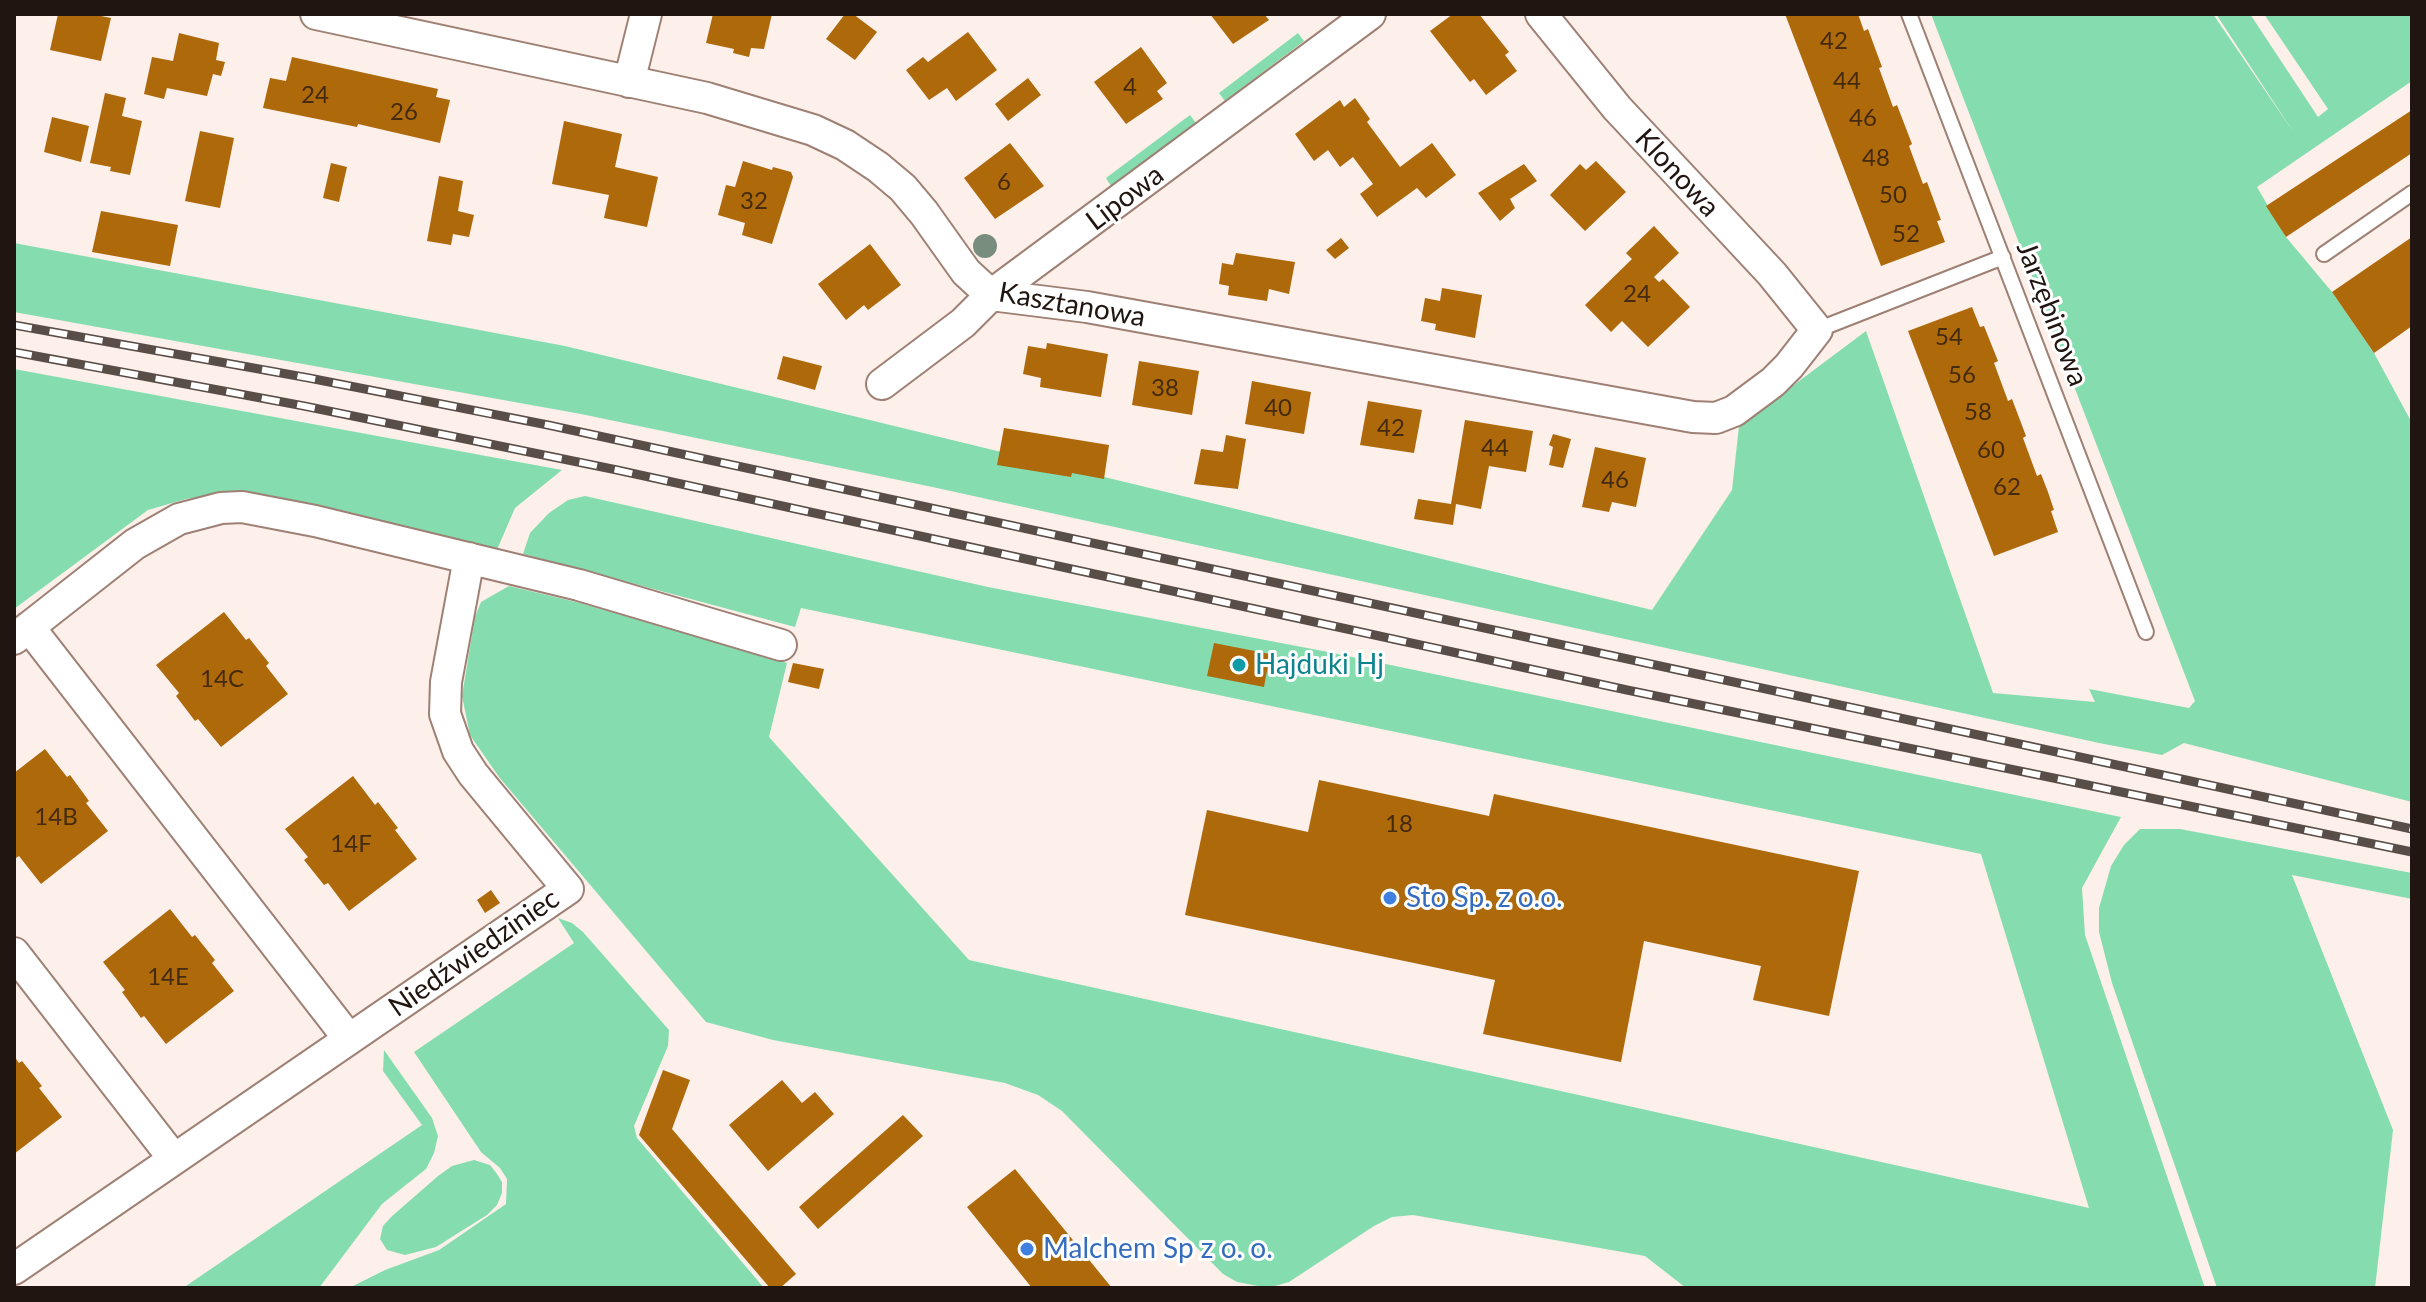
<!DOCTYPE html>
<html>
<head>
<meta charset="utf-8">
<style>
	body { margin:0 }
	#map { position:relative; width:2426px; height:1302px; overflow:hidden; background:#fdefea; font-family:Lato,sans-serif }
	canvas { display:block }
	.frame { position:absolute; inset:0; border:16px solid #201510; pointer-events:none }
</style>
</head>
<body>
<div id="map">
<canvas width="2426" height="1302"></canvas>
<div class="frame"></div>
</div>
<script>
const ctx = document.querySelector('canvas').getContext('2d');
ctx.lineJoin = 'round';
function fill(path, color) {
  ctx.fillStyle = color;
  ctx.fill(path, 'evenodd');
}
function toPath(rows) {
  const path = new Path2D();
  for (const r of rows) {
    path.moveTo(r[0], r[1]);
    for (let i = 2; i < r.length; i += 2) path.lineTo(r[i], r[i + 1]);
  }
  return path;
}
function trace(path, color, width, dash) {
  ctx.strokeStyle = color;
  ctx.lineWidth = width;
  ctx.lineCap = dash ? 'butt' : 'round';
  ctx.setLineDash(dash || []);
  ctx.stroke(path);
}
function label(font, color, halo, rows, align = 'center') {
  ctx.font = font + ' Lato,sans-serif';
  ctx.lineWidth = 6;
  ctx.setLineDash([]);
  ctx.textBaseline = 'middle';
  ctx.strokeStyle = halo;
  ctx.fillStyle = color;
  for (const [text, x, y, turn = 0] of rows) {
    ctx.save();
    ctx.translate(x, y);
    ctx.rotate((+turn || 0) * Math.PI / 180);
    ctx.textAlign = isNaN(turn) ? turn : align;
    if (halo) ctx.strokeText(text, 0, 0);
    ctx.fillText(text, 0, 0);
    ctx.restore();
  }
}
const green = toPath([
	[1931,14,2213,14,2294,133,2216,14,2250,14,2318,117,2328,109,2264,14,2412,14,2412,81,2257,187,2286,237,2332,292,2374,353,2412,423,2412,802,2184,743,2162,755,2099,743,937,488,581,414,14,312,14,243,565,346,1652,610,1732,490,1739,426,1866,331,1993,693,2095,702,2089,689,2189,708,2195,701],
	[1298,33,1304,41,1225,101,1219,93],
	[1190,115,1196,123,1111,186,1106,178],
	[14,369,562,470,515,508,496,552,220,494,186,499,148,510,14,609],
	[585,496,988,587,1328,652,2121,817,2082,888,2085,935,2205,1288,1686,1288,1645,1256,1413,1215,1392,1217,1374,1226,1289,1282,1268,1288,1237,1282,1223,1274,1062,1111,1038,1095,1005,1083,773,1040,706,1022,499,777,470,735,462,696,475,617,481,602,509,586,580,603,787,663,769,737,969,960,2089,1208,1981,854,801,608,795,627,523,554,530,533,549,513,568,500],
	[2140,829,2180,829,2412,873,2412,899,2292,875,2393,1130,2375,1288,2217,1288,2112,983,2099,932,2099,908,2111,866,2124,845],
	[558,918,572,923,583,932,669,1030,668,1046,634,1126,637,1138,764,1288,349,1288,385,1270,439,1250,506,1204,507,1179,500,1168,481,1152,414,1052,574,943],
	[384,1050,432,1118,438,1136,434,1153,426,1169,382,1204,319,1288,183,1288,422,1125,383,1071],
	[474,1160,490,1165,497,1174,502,1182,502,1193,497,1205,487,1215,436,1247,405,1255,387,1250,380,1239,383,1226,391,1217,438,1176,452,1166]
]);
const building = toPath([
	[58,14,91,14,111,18,101,61,50,50],
	[713,14,772,14,764,49,751,48,749,57,733,53,734,49,706,43],
	[845,14,853,14,877,32,855,60,826,39],
	[1210,14,1264,14,1269,20,1233,44],
	[1453,14,1479,14,1509,52,1505,55,1517,71,1486,95,1474,79,1470,82,1430,31],
	[1785,14,1858,14,1864,31,1868,29,1882,67,1879,68,1893,107,1897,105,1912,144,1909,146,1923,184,1927,182,1941,220,1937,221,1945,242,1881,266],
	[968,32,997,70,956,101,947,88,929,100,906,70,923,57,928,62],
	[179,33,219,43,216,60,225,62,221,76,213,74,207,96,167,88,164,99,144,94,152,57,173,61],
	[1141,47,1167,83,1157,91,1163,99,1126,124,1094,82],
	[292,57,438,89,436,97,450,100,440,143,358,124,357,127,263,108,270,78,286,81],
	[1028,78,1041,95,1008,121,995,104],
	[105,93,126,98,122,116,142,121,130,175,110,171,111,167,90,163],
	[1355,98,1370,119,1367,122,1400,167,1432,143,1456,175,1426,198,1417,188,1377,217,1360,194,1373,184,1353,157,1340,167,1328,150,1314,161,1295,134,1340,100,1344,107],
	[2412,110,2412,153,2286,237,2266,206],
	[52,117,89,126,81,162,44,152],
	[564,121,622,134,615,167,658,177,647,227,604,218,609,195,552,184],
	[200,131,234,138,220,208,185,201],
	[1010,143,1044,186,995,219,964,178],
	[743,161,772,170,773,167,791,172,793,177,772,244,742,235,745,223,718,215,726,185,735,187],
	[1596,161,1626,192,1585,231,1550,195,1580,164,1586,170],
	[331,163,347,167,339,202,323,198],
	[1524,164,1537,181,1510,199,1515,208,1500,221,1478,193],
	[439,176,463,181,458,211,474,215,469,237,453,234,451,245,427,241],
	[101,211,178,225,170,266,92,252],
	[1654,226,1679,253,1654,277,1659,282,1663,279,1690,307,1648,347,1622,321,1611,332,1585,305,1632,259,1626,253],
	[2412,237,2412,326,2374,353,2332,292],
	[1341,238,1349,248,1335,259,1326,250],
	[870,244,901,285,868,310,864,305,846,320,818,284],
	[1236,253,1295,262,1289,294,1269,289,1267,301,1228,295,1229,286,1219,284,1222,263,1233,265],
	[1442,288,1482,295,1475,338,1435,330,1436,324,1421,321,1425,298,1440,301],
	[1972,307,1980,327,1984,326,1998,361,1994,363,2008,401,2012,399,2026,436,2023,438,2037,476,2041,474,2048,492,2054,510,2051,511,2058,532,1994,556,1908,331],
	[1047,343,1108,354,1101,397,1040,387,1041,378,1023,374,1028,346,1046,349],
	[783,356,822,366,815,390,777,379],
	[1139,361,1199,371,1192,415,1132,405],
	[1252,381,1311,392,1304,434,1245,424],
	[1368,401,1422,410,1414,453,1360,445],
	[1465,420,1533,431,1526,472,1489,466,1481,509,1456,504,1453,525,1414,519,1418,499,1451,504],
	[1004,428,1109,445,1104,479,1072,473,1071,477,997,465],
	[1553,434,1571,439,1563,468,1549,465,1553,447,1549,445],
	[1226,435,1246,439,1238,489,1194,484,1201,449,1223,452],
	[1595,447,1646,458,1636,507,1612,502,1609,512,1582,507],
	[224,612,246,640,249,638,269,663,266,666,288,694,221,747,198,719,195,721,176,696,179,693,156,665],
	[1214,643,1270,654,1264,687,1207,676],
	[793,663,824,669,819,689,788,682],
	[45,749,67,777,70,775,89,801,86,803,108,831,41,884,19,856,16,858,14,856,14,773],
	[353,776,375,805,378,802,398,828,395,830,417,859,349,911,328,883,324,885,304,860,308,857,285,829],
	[1319,780,1489,816,1494,794,1859,871,1829,1016,1753,1000,1761,966,1644,941,1621,1062,1483,1034,1495,980,1185,915,1207,810,1308,832],
	[491,890,500,903,485,913,477,900],
	[170,909,192,937,195,935,215,960,212,963,234,991,166,1044,144,1016,141,1018,122,992,125,990,103,962],
	[14,1056,19,1063,22,1061,42,1086,39,1088,62,1117,14,1154],
	[663,1070,690,1080,672,1129,796,1274,780,1288,770,1288,639,1135],
	[782,1080,802,1103,815,1092,834,1114,768,1171,729,1125],
	[903,1115,923,1136,818,1229,799,1207],
	[1015,1169,1112,1288,1032,1288,967,1207]
]);
const lane = toPath([
	[1909,14,2146,632],
	[2324,254,2412,193],
	[1817,330,2003,257]
]);
const street = toPath([
	[316,14,707,98,813,130,845,145,878,167,903,188,924,213,966,272,991,295,1087,307,1693,417,1716,418,1734,411,1773,382,1789,366,1817,330,1772,274,1617,108,1541,14],
	[629,82,646,14],
	[882,384,963,323,991,295,1370,14],
	[29,627,349,1039],
	[14,639,135,544,179,519,221,508,242,507,315,521,579,585,781,645],
	[14,953,174,1159],
	[14,1269,568,889,473,774,458,751,445,714,446,682,469,558]
]);
const rail = toPath([
	[14,325,309,378,548,425,2412,829],
	[14,352,304,406,617,470,1627,690,2412,852]
]);
const trees = [
	[985,246]
];
const markers = [
	[1239,665,8,"#0f9aa8"],
	[1390,898,8,"#3f7fe0"],
	[1027,1249,8,"#3f7fe0"]
];
const numberNames = [
	["42",1834,41],
	["44",1847,81],
	["4",1130,87],
	["24",315,95],
	["26",404,112],
	["46",1863,118],
	["48",1876,158],
	["6",1004,182],
	["50",1893,195],
	["32",754,201],
	["52",1906,234],
	["24",1637,294],
	["54",1949,337],
	["56",1962,375],
	["38",1165,388],
	["40",1278,408],
	["58",1978,412],
	["42",1391,428],
	["44",1495,448],
	["60",1991,450],
	["46",1615,480],
	["62",2007,487],
	["14C",222,679],
	["14B",56,817],
	["18",1399,824],
	["14F",351,844],
	["14E",168,977]
];
const streetNames = [
	["Klonowa",1677,173,47],
	["Lipowa",1125,198,-37],
	["Kasztanowa",1072,305,10],
	["Jarzębinowa",2052,314,69],
	["Niedźwiedziniec",474,953,-35]
];
const cultureNames = [
	["Hajduki Hj",1255,665]
];
const shopNames = [
	["Sto Sp. z o.o.",1406,898],
	["Malchem Sp z o. o.",1043,1249]
];
fill(green, '#85ddaf');
fill(building, '#ae690b');
trace(lane, '#9e8074', 18);
trace(street, '#9e8074', 34);
trace(lane, '#fff', 14);
trace(street, '#fff', 30);
trace(rail, '#594d48', 9);
trace(rail, '#fff', 6, [18]);
ctx.fillStyle = '#798d7f';
for (const [x, y] of trees) {
  ctx.beginPath();
  ctx.arc(x, y, 12, 0, 2 * Math.PI);
  ctx.fill();
}
for (const [x, y, r, color] of markers) {
  const dot = new Path2D();
  dot.arc(x, y, r, 0, 2 * Math.PI);
  ctx.fillStyle = color;
  ctx.fill(dot);
  trace(dot, '#fff', 3);
}
label('24px', '#442a0f', null, numberNames);
label('28px', '#201510', '#fff', streetNames);
label('28px', '#0d838f', '#fff', cultureNames, 'left');
label('28px', '#366cbe', '#fff', shopNames, 'left');
</script>
</body>
</html>
